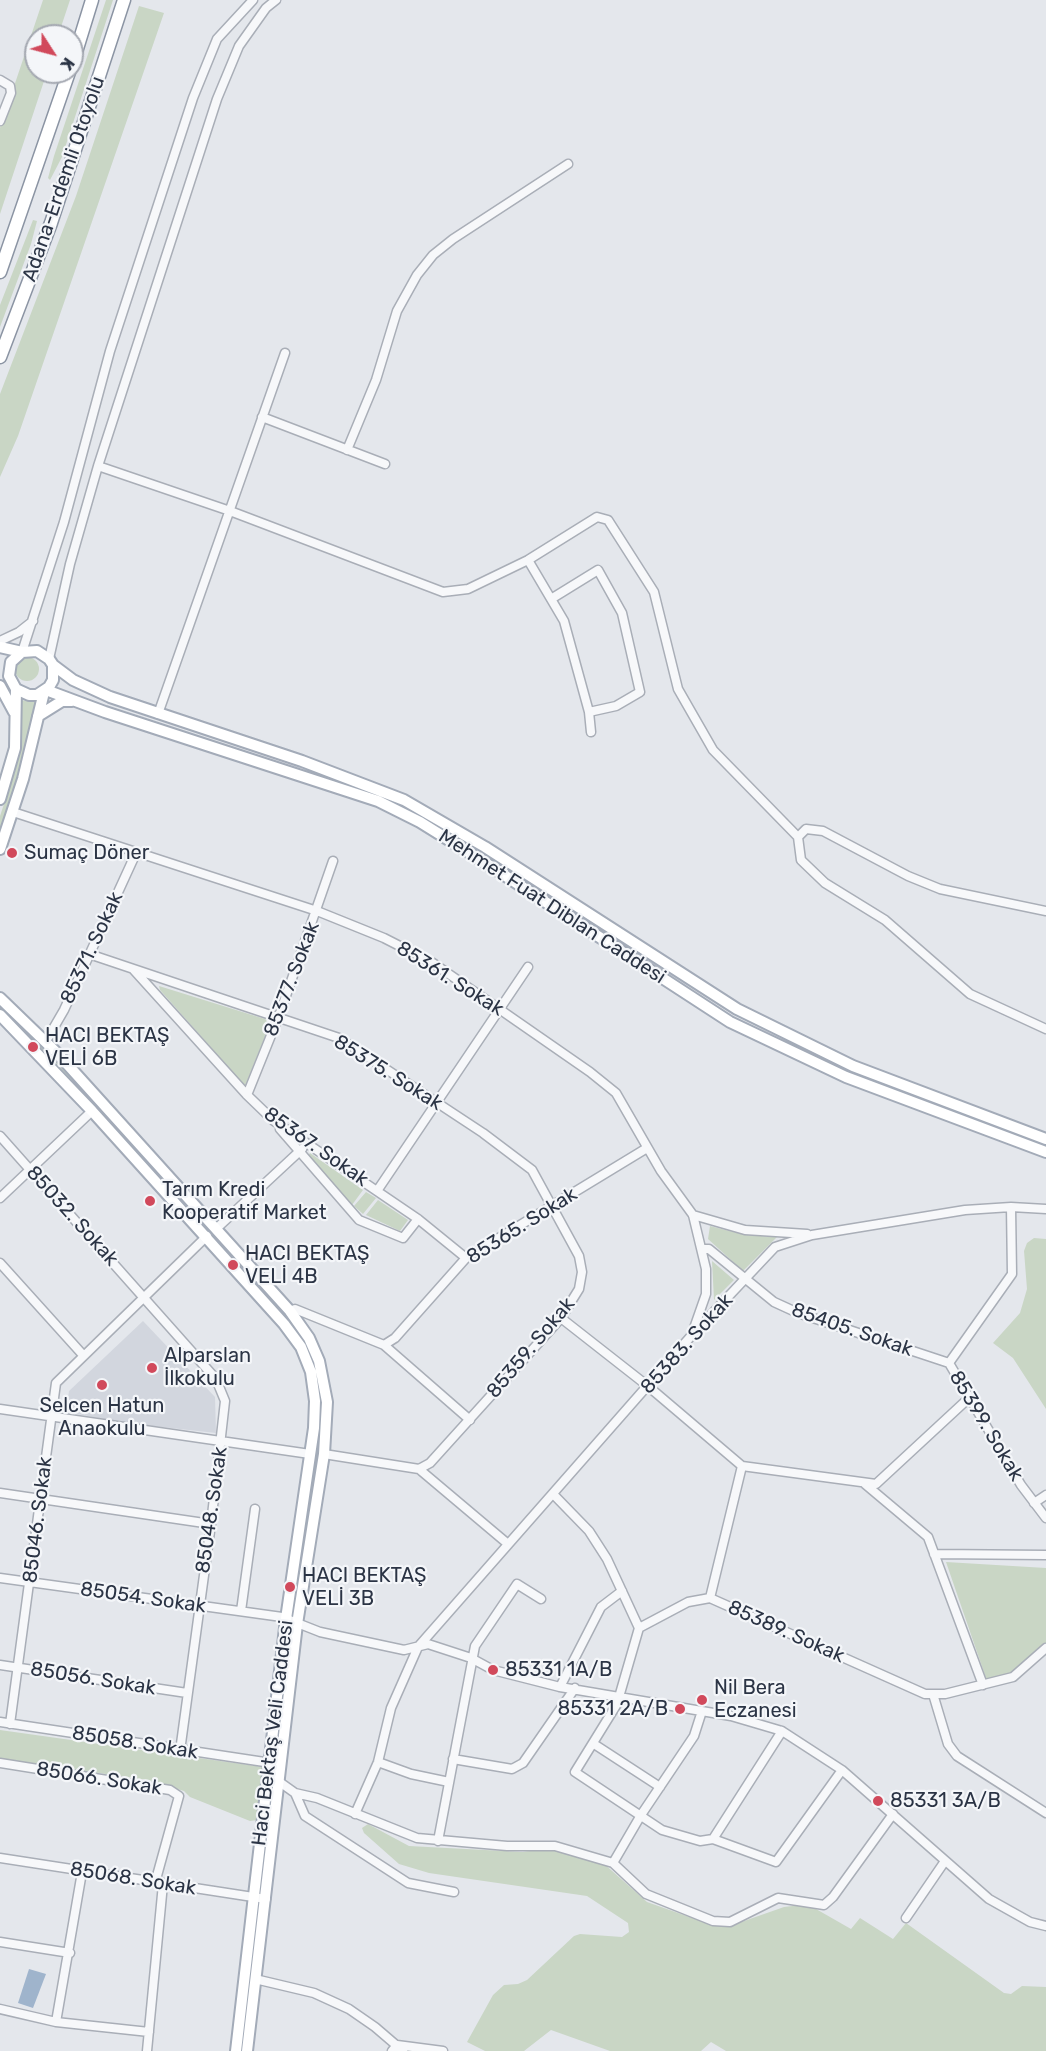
<!DOCTYPE html>
<html>
<head>
<meta charset="utf-8">
<style>
	body { margin:0 }
	#map { position:relative; width:1046px; height:2051px; overflow:hidden; background:#e4e7ec; font-family:Rubik,sans-serif }
	canvas { display:block }
	.north { position:absolute; left:24px; top:24px; width:60px; height:60px; box-sizing:border-box; background:#f4f6f9; border:2px solid #a4a8b1; border-radius:50%; rotate:126deg; font-size:16px; font-weight:700; line-height:24px; text-align:center; color:#2b3445 }
	.north::after { content:''; display:block; margin:auto; width:21px; height:27px; background:#d1495b; clip-path:polygon(50% 0,100% 100%,50% 72%,0 100%) }
</style>
</head>
<body>
<div id="map">
<canvas width="1046" height="2051"></canvas>
<div class="north">K</div>
</div>
<script>
const ctx = document.querySelector('canvas').getContext('2d');
ctx.lineJoin = 'round';
function fill(path, color) {
  ctx.fillStyle = color;
  ctx.fill(path, 'evenodd');
}
function toPath(rows) {
  const path = new Path2D();
  for (const r of rows) {
    if (r.length === 3) {
      path.moveTo(r[0] + r[2], r[1]);
      path.arc(r[0], r[1], r[2], 0, 2 * Math.PI);
      continue;
    }
    path.moveTo(r[0], r[1]);
    for (let i = 2; i < r.length; i += 2) path.lineTo(r[i], r[i + 1]);
  }
  return path;
}
function trace(path, color, width, dash) {
  ctx.strokeStyle = color;
  ctx.lineWidth = width;
  ctx.lineCap = dash ? 'butt' : 'round';
  ctx.setLineDash(dash || []);
  ctx.stroke(path);
}
function label(font, color, halo, rows, align = 'center') {
  ctx.font = font + ' Rubik,sans-serif';
  ctx.lineWidth = 4.5;
  ctx.setLineDash([]);
  ctx.textBaseline = 'middle';
  ctx.strokeStyle = halo;
  ctx.fillStyle = color;
  for (const [text, x, y, turn = 0] of rows) {
    ctx.save();
    ctx.translate(x, y);
    ctx.rotate((+turn || 0) * Math.PI / 180);
    ctx.textAlign = isNaN(turn) ? turn : align;
    if (halo) ctx.strokeText(text, 0, 0);
    ctx.fillText(text, 0, 0);
    ctx.restore();
  }
}
const built = toPath([
	[143,1321,215,1397,216,1433,126,1423,66,1412,69,1391]
]);
const green = toPath([
	[43,0,70,0,58,36,36,36,36,72,47,72,0,214,0,128],
	[106,0,113,0,62,157,50,180,48,178,54,156],
	[139,6,164,13,18,436,0,477,0,394,76,196],
	[33,220,37,221,31,244,0,327,0,305],
	[27,669,12],
	[20,700,36,702,14,791,0,834,0,816,16,768,21,739],
	[159,986,265,1019,270,1024,245,1086,160,990],
	[0,1004,47,1050,291,1319,305,1339,316,1362,322,1401,321,1431,292,1609,319,1402,289,1321,44,1052,0,1010],
	[310,1153,363,1190,352,1205,308,1156],
	[366,1192,376,1198,363,1214,354,1206],
	[378,1200,408,1220,400,1231,366,1215],
	[710,1226,745,1235,777,1237,743,1271,708,1239],
	[1034,1238,1046,1239,1046,1409,1013,1358,993,1343,1020,1313,1027,1289,1024,1251,1027,1243],
	[712,1261,734,1280,714,1300],
	[946,1562,1046,1568,1046,1643,1010,1676,987,1681],
	[290,1638,261,1893,288,1639],
	[0,1730,263,1767,258,1820,250,1821,190,1797,184,1791,148,1780,0,1759],
	[368,1824,409,1846,523,1852,552,1847,602,1862,647,1902,712,1925,727,1927,784,1907,801,1905,816,1909,851,1929,860,1918,893,1939,906,1923,1004,1993,1011,1994,1022,1986,1046,1987,1046,2051,726,2051,711,2042,701,2051,610,2051,551,2030,524,2051,485,2051,467,2042,493,1995,504,1985,518,1984,527,1980,574,1936,580,1934,622,1937,629,1932,628,1923,587,1896,429,1873,399,1864,364,1833,362,1828]
]);
const water = toPath([
	[29,1969,46,1974,33,2008,18,2003]
]);
const minor = toPath([
	[0,80,10,86,11,93,0,121],
	[262,417,385,464],
	[347,450,376,380,397,311,417,275,433,255,453,239,568,164],
	[98,466,230,511,443,592,468,589,528,560,597,517,608,520,654,592,678,689,713,750,798,837,801,860,825,883,885,920,970,994,1046,1029],
	[528,560,564,621,589,712,591,732],
	[551,599,598,570,622,613,640,692,616,706,589,712],
	[0,641,19,632,33,621],
	[22,652,64,522,110,351,193,98,217,39,253,0],
	[49,659,70,564,98,466,217,99,239,46,266,8,276,0],
	[158,714,285,353],
	[13,812,317,911,384,938,433,963,590,1072,616,1093,661,1171,693,1215,706,1269,706,1294,693,1331],
	[798,837,806,829,823,831,908,876,940,889,1046,911],
	[89,954,339,1038,483,1133,532,1170,579,1256,582,1272,579,1289,561,1318,430,1463,419,1469],
	[133,969,247,1095,274,1121,418,1219,466,1258],
	[46,1041,64,1010,136,853],
	[247,1095,280,1013,333,861],
	[280,1129,359,1220,403,1238,418,1219],
	[0,1136,216,1379,225,1401,211,1524,180,1751],
	[377,1191,528,967],
	[0,1198,92,1111],
	[693,1215,745,1230,807,1234],
	[217,1228,302,1149],
	[702,1249,709,1249,774,1302,798,1313,949,1363],
	[0,1263,83,1355],
	[290,1311,295,1309,384,1345,470,1420],
	[561,1318,649,1387,742,1466,876,1484,970,1397],
	[384,1345,395,1338,466,1258,647,1148],
	[949,1363,1021,1485,1046,1518],
	[949,1363,1012,1274,1011,1207],
	[0,1409,310,1454],
	[324,1454,419,1469,508,1544],
	[865,1484,928,1537,983,1685],
	[0,1493,211,1524],
	[554,1495,589,1531,607,1559,639,1628,617,1704,575,1772,662,1830,700,1841,713,1839,776,1862,842,1770],
	[1034,1503,1046,1495],
	[934,1554,1046,1555],
	[0,1578,282,1617,320,1632,404,1650,428,1644,471,1658,493,1670,560,1687,731,1716,782,1731,842,1770,989,1899,1030,1922,1046,1926],
	[710,1598,742,1466],
	[241,1611,255,1509],
	[639,1628,688,1602,710,1598,925,1694,945,1694,1013,1677,1046,1648],
	[0,1665,187,1693],
	[560,1687,601,1607,622,1591],
	[933,1694,948,1744,957,1756,1046,1813],
	[0,1722,271,1763],
	[10,1724,56,1383,207,1236],
	[594,1744,660,1787],
	[453,1759,512,1769,523,1763,575,1688],
	[378,1762,411,1774,449,1782],
	[0,1763,170,1790,179,1796,155,1883],
	[281,1783,295,1793,317,1798,417,1838,507,1846,555,1846,613,1863,646,1894,713,1921,730,1922,778,1898,824,1905,833,1897,893,1814],
	[295,1793,305,1816,408,1883,454,1892],
	[355,1814,378,1762,391,1708,418,1647,692,1335,775,1247,812,1235,965,1210,1011,1207,1046,1209],
	[713,1839,782,1731],
	[438,1841,475,1646,517,1584,541,1599],
	[0,1858,266,1899],
	[613,1863,641,1815,694,1736,702,1711],
	[906,1918,945,1861],
	[0,1942,70,1953],
	[255,1979,314,1993,349,2009,375,2027,403,2051],
	[0,2009,56,2022,149,2032],
	[56,2022,82,1872],
	[147,2051,163,1884],
	[392,2051,397,2045,443,2051]
]);
const major = toPath([
	[0,647,22,652,37,651,49,659,53,665,53,680,49,687,37,695,29,695,16,689,9,676,11,662,22,652],
	[53,665,73,680,110,697,302,761,404,800,485,847,737,1009,853,1066,1046,1139],
	[0,686,14,712],
	[46,690,105,712,378,801,420,822,481,860,730,1022,846,1077,1046,1152],
	[38,716,62,701,72,701],
	[0,799,15,748,16,689],
	[0,849,23,779,44,692],
	[0,998,58,1054,290,1311,309,1338,319,1361,327,1402,324,1454,297,1624,247,2051],
	[0,1015,92,1111,284,1324,301,1347,311,1372,315,1401,314,1428,286,1619,236,2051]
]);
const highway = toPath([
	[72,65,92,0],
	[0,272,69,72],
	[0,357,51,223,124,0]
]);
const markers = [
	[12,853,6,"#d1495b"],
	[33,1047,6,"#d1495b"],
	[150,1201,6,"#d1495b"],
	[233,1265,6,"#d1495b"],
	[152,1368,6,"#d1495b"],
	[102,1385,6,"#d1495b"],
	[290,1587,6,"#d1495b"],
	[493,1670,6,"#d1495b"],
	[702,1700,6,"#d1495b"],
	[680,1709,6,"#d1495b"],
	[878,1801,6,"#d1495b"]
];
const streetNames = [
	["Adana-Erdemli Otoyolu",64,179,-71],
	["Mehmet Fuat Diblan Caddesi",552,907,33],
	["85371. Sokak",92,948,-65],
	["85377. Sokak",292,979,-69],
	["85361. Sokak",450,979,32],
	["85375. Sokak",388,1073,32],
	["85367. Sokak",316,1147,35],
	["85032. Sokak",72,1216,48],
	["85365. Sokak",522,1226,-32],
	["85405. Sokak",852,1330,19],
	["85383. Sokak",687,1344,-48],
	["85359. Sokak",531,1348,-50],
	["85399. Sokak",986,1426,59],
	["85048. Sokak",212,1510,-82],
	["85046. Sokak",38,1520,-83],
	["85054. Sokak",143,1598,8],
	["85389. Sokak",786,1632,24],
	["85056. Sokak",93,1679,9],
	["Haci Bektaş Veli Caddesi",273,1733,-83],
	["85058. Sokak",135,1743,9],
	["85066. Sokak",99,1779,9],
	["85068. Sokak",133,1879,9]
];
const poiNames = [
	["Sumaç Döner",24,853],
	["HACI BEKTAŞ",45,1036],
	["VELİ 6B",45,1059],
	["Tarım Kredi",162,1190],
	["Kooperatif Market",162,1213],
	["HACI BEKTAŞ",245,1254],
	["VELİ 4B",245,1277],
	["Alparslan",164,1356],
	["İlkokulu",164,1379],
	["Selcen Hatun",102,1406,"center"],
	["Anaokulu",102,1429,"center"],
	["HACI BEKTAŞ",302,1576],
	["VELİ 3B",302,1599],
	["85331 1A/B",505,1670],
	["Nil Bera",714,1688],
	["Eczanesi",714,1711],
	["85331 2A/B",668,1709,"right"],
	["85331 3A/B",890,1801]
];
fill(built, '#d2d6de');
fill(green, '#c9d6c5');
fill(water, '#9fb4cc');
trace(minor, '#a9aeb7', 11);
trace(major, '#a3abb8', 14);
trace(highway, '#8b94a3', 15);
trace(minor, '#f7f8fa', 8);
trace(major, '#fff', 10);
trace(highway, '#fff', 12);
for (const [x, y, r, color] of markers) {
  const dot = new Path2D();
  dot.arc(x, y, r, 0, 2 * Math.PI);
  ctx.fillStyle = color;
  ctx.fill(dot);
  trace(dot, '#f4f6f9', 2);
}
label('20px', '#2b3445', '#f4f6f9', streetNames);
label('20px', '#2b3445', '#f4f6f9', poiNames, 'left');
</script>
</body>
</html>
